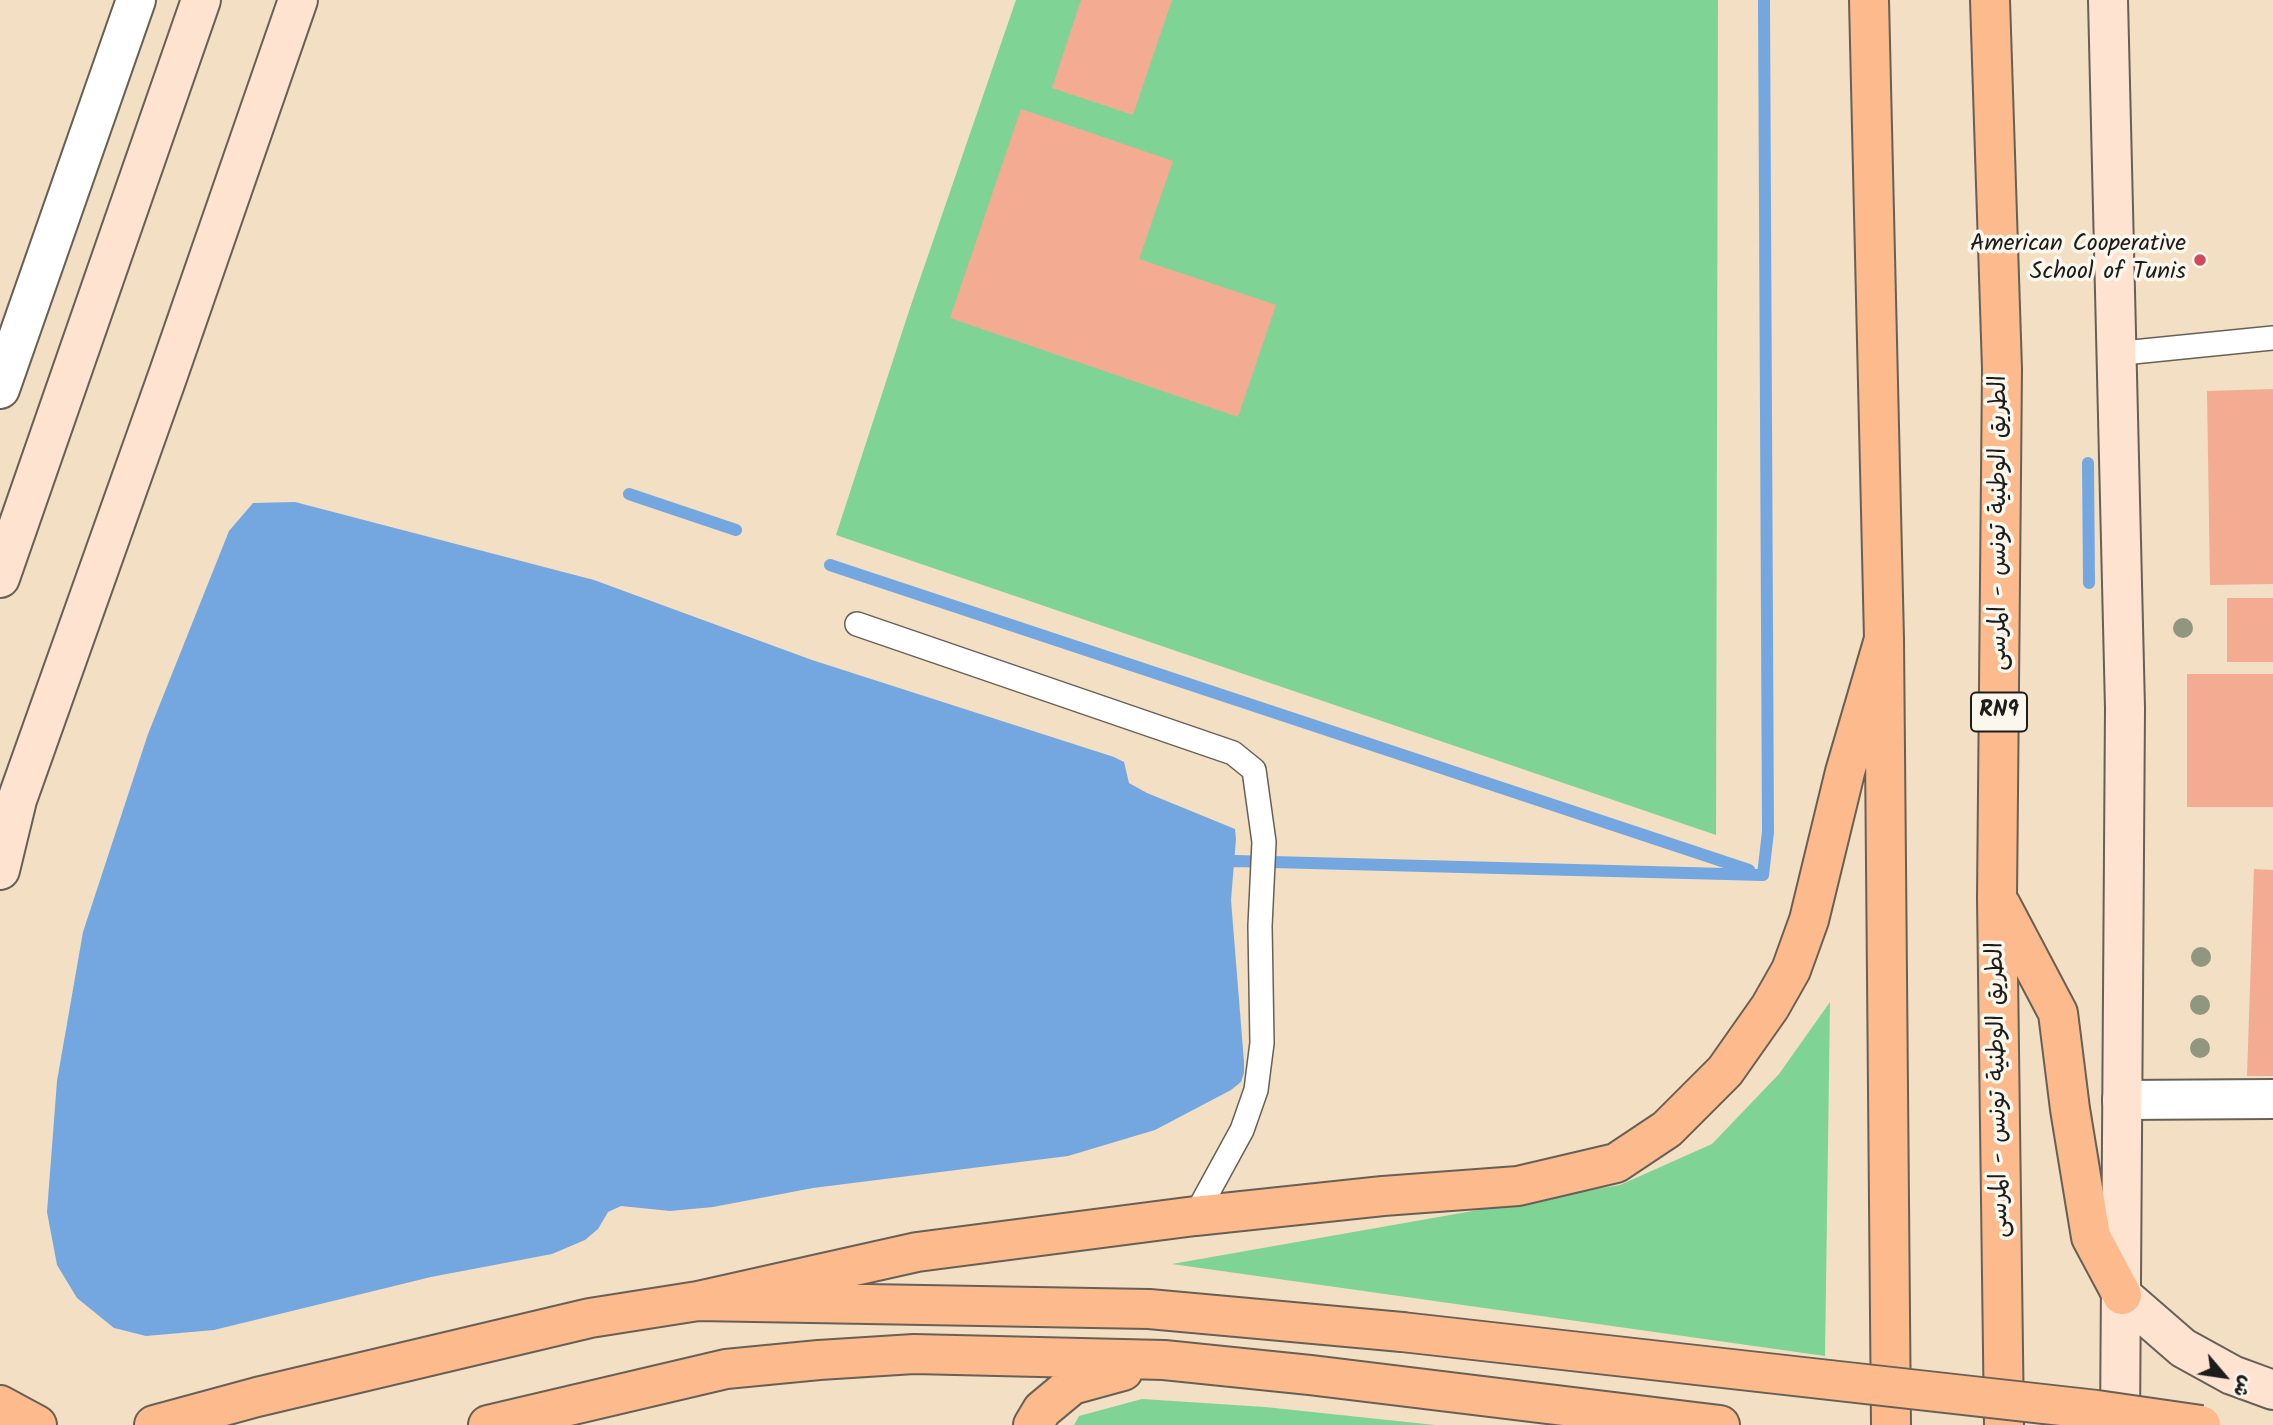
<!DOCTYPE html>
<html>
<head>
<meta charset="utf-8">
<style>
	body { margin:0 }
	#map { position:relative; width:2273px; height:1425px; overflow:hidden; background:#f3dfc3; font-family:Kalam,"Playpen Sans Arabic",sans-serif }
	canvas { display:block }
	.north { position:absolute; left:2189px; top:1341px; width:70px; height:70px; -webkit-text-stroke:5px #fbf7ec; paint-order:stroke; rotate:119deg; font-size:19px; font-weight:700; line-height:28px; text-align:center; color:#1c1c1c }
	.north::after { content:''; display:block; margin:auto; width:24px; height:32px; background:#1c1c1c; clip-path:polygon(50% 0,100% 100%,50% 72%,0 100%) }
</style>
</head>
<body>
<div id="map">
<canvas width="2273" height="1425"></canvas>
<div class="north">ش</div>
</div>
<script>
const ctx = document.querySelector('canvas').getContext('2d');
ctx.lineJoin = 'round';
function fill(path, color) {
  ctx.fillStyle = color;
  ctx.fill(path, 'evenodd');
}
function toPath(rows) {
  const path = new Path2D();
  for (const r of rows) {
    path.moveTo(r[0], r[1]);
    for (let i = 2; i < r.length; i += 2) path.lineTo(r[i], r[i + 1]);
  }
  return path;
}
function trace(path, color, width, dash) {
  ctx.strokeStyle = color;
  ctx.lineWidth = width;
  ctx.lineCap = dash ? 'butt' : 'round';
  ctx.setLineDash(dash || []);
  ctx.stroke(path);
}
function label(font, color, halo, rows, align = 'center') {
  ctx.font = font + ' Kalam,"Playpen Sans Arabic",sans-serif';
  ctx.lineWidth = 7;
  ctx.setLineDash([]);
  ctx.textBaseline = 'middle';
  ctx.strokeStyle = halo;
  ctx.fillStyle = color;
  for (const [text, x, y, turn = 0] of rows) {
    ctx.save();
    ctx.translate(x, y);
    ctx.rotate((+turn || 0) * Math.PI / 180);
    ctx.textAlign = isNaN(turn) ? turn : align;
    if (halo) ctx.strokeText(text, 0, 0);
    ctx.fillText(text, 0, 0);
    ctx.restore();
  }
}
const green = toPath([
	[1016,0,1718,0,1716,835,836,535,911,305],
	[1830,1002,1825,1356,1172,1264,1620,1185,1712,1144,1779,1074],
	[1142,1399,1265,1407,1435,1425,1074,1425,1079,1416]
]);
const water = toPath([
	[295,502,594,580,812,660,1114,757,1124,762,1129,783,1147,793,1235,829,1236,839,1231,900,1244,1062,1244,1073,1241,1082,1231,1090,1155,1130,1068,1156,813,1188,713,1207,670,1211,621,1206,608,1212,598,1229,585,1240,552,1254,431,1277,214,1330,146,1336,114,1328,77,1298,57,1265,47,1212,57,1081,83,932,148,734,229,531,253,503]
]);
const stream = toPath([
	[2088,463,2089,583],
	[629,494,736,530],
	[830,565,1749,870],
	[1221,864,1235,861,1763,875],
	[1763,875,1768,832,1764,0]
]);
const building = toPath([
	[1081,0,1172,0,1133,115,1052,88],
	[1021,109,1173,161,1139,259,1276,305,1238,417,950,318],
	[2273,389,2273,584,2210,585,2207,391],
	[2227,598,2273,598,2273,662,2227,662],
	[2187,674,2273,674,2273,807,2187,807],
	[2254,869,2273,870,2273,1076,2247,1076]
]);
const lane = toPath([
	[2116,351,2133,352,2273,338],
	[857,624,1233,753,1254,770,1264,842,1260,926,1262,1043,1256,1090,1242,1130,1195,1216]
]);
const street = toPath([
	[0,389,136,0],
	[2122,1100,2273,1099]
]);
const secondary = toPath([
	[2108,0,2125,708,2120,1425],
	[0,578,201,0],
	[0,870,17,800,168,375,298,0],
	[2122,1295,2183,1348,2232,1375,2273,1390]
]);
const highway = toPath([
	[1869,0,1884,639,1891,1425],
	[1990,0,2002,369,1997,898,2004,1425],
	[2001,905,2058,1013,2070,1109,2091,1237,2122,1295],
	[698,1301,917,1252,1195,1216,1383,1196,1518,1186,1616,1163,1667,1129,1725,1071,1770,1007,1791,970,1809,920,1845,772,1884,639],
	[0,1405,37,1425],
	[154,1425,257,1397,590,1318,698,1301,1149,1309,1402,1332],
	[488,1425,726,1369,819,1360,914,1354,1164,1360,1310,1375,1720,1425],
	[1033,1425,1042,1410,1072,1385,1123,1371]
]);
const highwayBridge = toPath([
	[1402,1332,2097,1410,2201,1425]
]);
const trees = [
	[2183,628],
	[2201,957],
	[2200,1005],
	[2200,1048]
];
const markers = [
	[2200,260,7,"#d1495b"]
];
const shields = [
	[1999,712,56]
];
const shieldNames = [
	["RN9",1999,712]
];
const poiNames = [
	["American Cooperative",2186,246],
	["School of Tunis",2186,274]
];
const streetNames = [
	["الطريق الوطنية تونس - المرسى",2001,523,-90],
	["الطريق الوطنية تونس - المرسى",2000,1090,-91]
];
fill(green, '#7fd395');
fill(water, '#74a7e0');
trace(stream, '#74a7e0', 12);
fill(building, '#f3ac91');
trace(lane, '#676056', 26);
trace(street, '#676056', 42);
trace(secondary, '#676056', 42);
trace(highway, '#676056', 42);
trace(lane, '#fff', 23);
trace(street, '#fff', 38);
trace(secondary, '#fee3d1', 38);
trace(highway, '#fcba8d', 38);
trace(highwayBridge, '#676056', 42, []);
trace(highwayBridge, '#fcba8d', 38);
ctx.fillStyle = '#90977e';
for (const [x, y] of trees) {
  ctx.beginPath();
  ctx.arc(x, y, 10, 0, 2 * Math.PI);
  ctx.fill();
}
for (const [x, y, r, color] of markers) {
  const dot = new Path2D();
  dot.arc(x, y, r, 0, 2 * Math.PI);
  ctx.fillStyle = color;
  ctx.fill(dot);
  trace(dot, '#fbf7ec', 2.5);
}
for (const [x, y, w] of shields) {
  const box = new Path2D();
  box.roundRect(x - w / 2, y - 19.5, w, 39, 5);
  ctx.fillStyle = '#fbf7ec';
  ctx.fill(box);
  trace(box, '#1c1c1c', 2);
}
label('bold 23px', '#1c1c1c', null, shieldNames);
label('24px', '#1c1c1c', '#fbf7ec', poiNames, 'right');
label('24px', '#1c1c1c', '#fbf7ec', streetNames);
</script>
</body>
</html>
